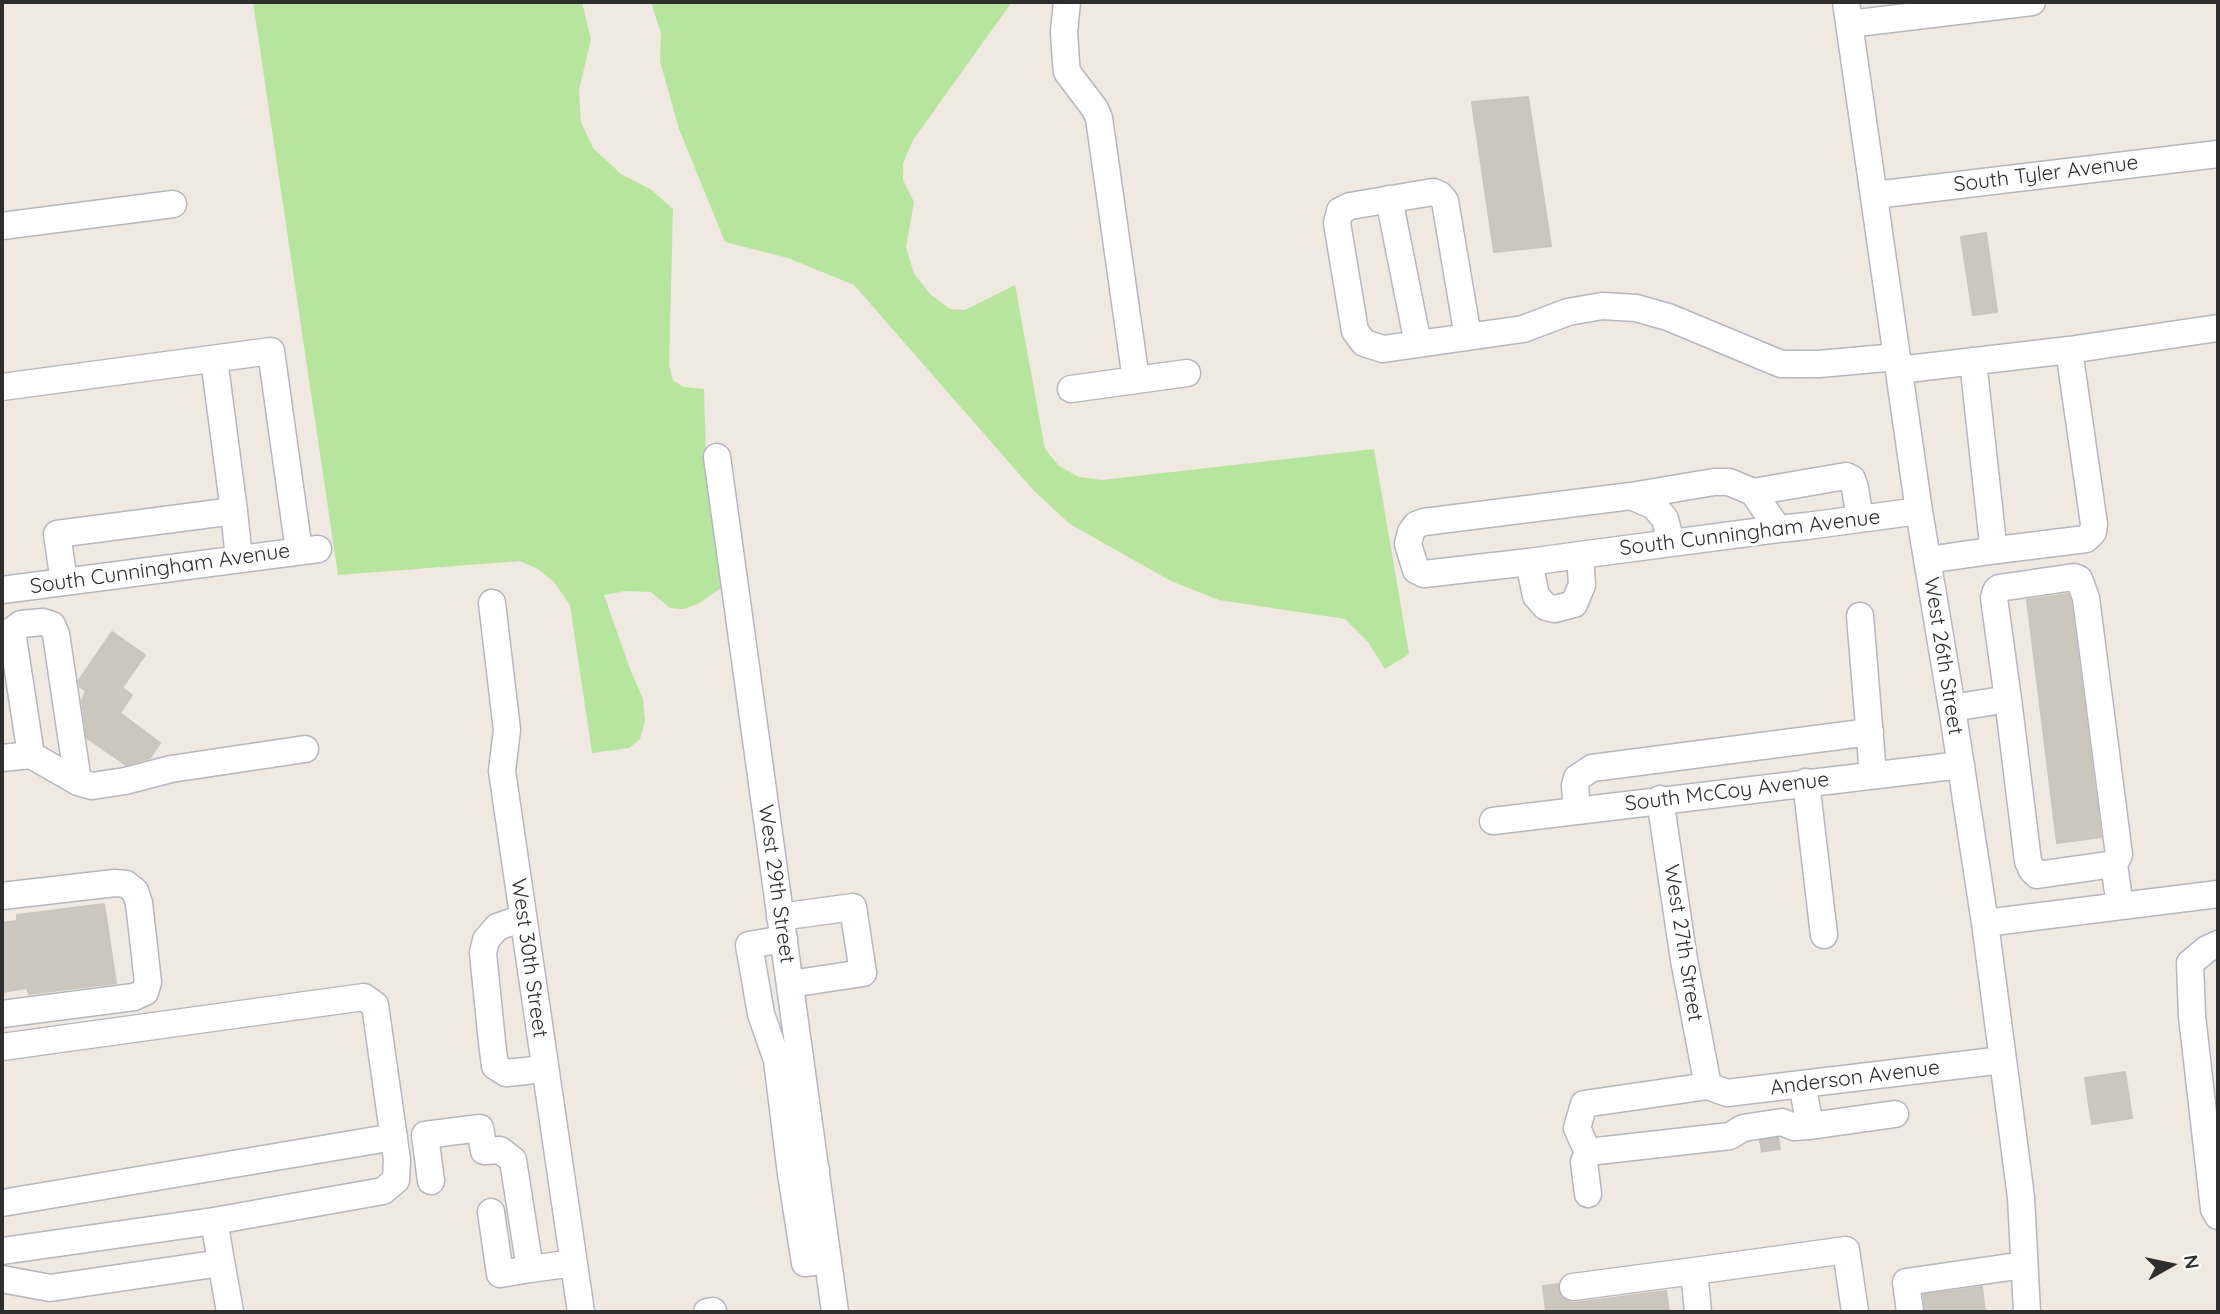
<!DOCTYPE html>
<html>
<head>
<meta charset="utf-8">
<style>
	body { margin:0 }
	#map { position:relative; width:2220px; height:1314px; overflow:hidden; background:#efe9e1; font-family:Quicksand,sans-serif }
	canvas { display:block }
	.frame { position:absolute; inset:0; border:4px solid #2e2e2e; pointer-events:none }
	.north { position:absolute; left:2136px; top:1230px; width:70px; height:70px; -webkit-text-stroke:5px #fff; paint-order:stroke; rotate:81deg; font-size:19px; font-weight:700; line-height:28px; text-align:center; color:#2e2e2e }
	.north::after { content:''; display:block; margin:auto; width:24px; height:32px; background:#2e2e2e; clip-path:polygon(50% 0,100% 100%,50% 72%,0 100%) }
</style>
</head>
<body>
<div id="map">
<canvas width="2220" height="1314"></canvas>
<div class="frame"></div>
<div class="north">N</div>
</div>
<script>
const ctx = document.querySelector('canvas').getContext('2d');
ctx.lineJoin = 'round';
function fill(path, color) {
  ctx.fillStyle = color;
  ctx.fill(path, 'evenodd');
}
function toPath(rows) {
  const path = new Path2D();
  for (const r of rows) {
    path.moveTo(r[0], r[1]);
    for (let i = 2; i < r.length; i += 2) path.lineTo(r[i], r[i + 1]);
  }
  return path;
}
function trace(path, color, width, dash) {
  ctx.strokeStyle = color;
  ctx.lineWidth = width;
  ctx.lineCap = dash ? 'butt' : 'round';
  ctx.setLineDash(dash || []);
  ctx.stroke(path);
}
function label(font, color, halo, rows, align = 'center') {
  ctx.font = font + ' Quicksand,sans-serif';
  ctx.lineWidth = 6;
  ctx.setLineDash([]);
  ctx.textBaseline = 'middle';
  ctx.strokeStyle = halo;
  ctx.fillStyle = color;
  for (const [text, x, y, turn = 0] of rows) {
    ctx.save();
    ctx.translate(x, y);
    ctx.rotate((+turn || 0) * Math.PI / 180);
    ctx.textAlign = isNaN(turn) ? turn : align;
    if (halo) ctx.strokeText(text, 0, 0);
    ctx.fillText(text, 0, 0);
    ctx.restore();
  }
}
const green = toPath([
	[253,2,582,2,591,39,579,90,581,122,593,148,621,174,650,189,673,209,669,365,673,380,683,387,704,389,706,457,725,585,698,604,683,609,670,608,651,592,625,591,604,595,630,669,643,699,645,721,640,739,629,748,592,753,570,605,554,582,538,569,520,561,338,575],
	[651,2,1012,2,913,140,903,163,903,180,914,202,906,247,914,274,931,295,950,309,965,310,1015,285,1045,449,1059,466,1079,477,1102,480,1374,449,1409,654,1385,669,1368,642,1345,619,1219,600,1171,581,1070,524,1034,491,854,285,788,258,725,242,679,129,660,61,661,33]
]);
const building = toPath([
	[1528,97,1551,246,1494,252,1472,102,1528,97],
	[1986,233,1997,312,1973,315,1961,237,1986,233],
	[2068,594,2071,602,2101,837,2057,843,2027,600,2068,594],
	[112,632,145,655,122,688,132,695,120,713,160,743,150,758,126,765,87,738,82,701,86,691,80,687,79,680,112,632],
	[104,904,116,983,29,994,27,988,2,992,2,923,17,921,17,915,104,904],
	[2125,1072,2132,1118,2092,1124,2085,1078,2125,1072],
	[1558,1284,1561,1297,1568,1302,1574,1303,1666,1291,1669,1312,1546,1312,1543,1286,1558,1284],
	[1982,1287,1985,1312,1925,1312,1924,1295,1982,1287]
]);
const minorTunnel = toPath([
	[1759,1140,1779,1137]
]);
const minor = toPath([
	[1067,2,1064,32,1066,62,1067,72,1095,109,1099,118,1136,380],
	[1846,2,1919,511,1952,708,1985,923,2021,1197,2027,1312],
	[1849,24,2032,2],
	[1875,195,2218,154],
	[1389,199,1418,344],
	[2,226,173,204],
	[1468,337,1445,201,1440,195,1433,192,1350,206,1340,211,1337,223,1355,331,1364,343,1383,349,1523,329,1568,312,1602,306,1636,308,1668,317,1781,364,1819,364,1897,357],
	[214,359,234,511],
	[1899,370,2069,350,2218,328],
	[2,387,271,351,299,551],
	[1071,389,1187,373],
	[717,457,835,1312],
	[1753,492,1846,476,1852,479,1855,488,1860,519],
	[1631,496,1714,482,1729,482,1753,492,1778,529],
	[1989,551,2086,539,2093,532,2094,524,2069,350],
	[1580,555,1582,585,1574,604,1555,609,1546,607,1536,596,1529,562,1580,555,1778,529,1807,526,1919,511],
	[1928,560,1983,552,1989,551,1993,544,1973,361],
	[1529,562,1424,574,1416,570,1408,544,1411,532,1416,525,1424,522,1631,496,1654,506,1665,519,1671,543],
	[64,582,57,534,234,511,239,559],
	[2,590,318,549],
	[492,603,507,730,502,771,581,1312],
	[1860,616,1873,775],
	[2008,699,1994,598,1996,591,1999,588,2074,577,2079,579,2086,598,2119,855,2114,864],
	[1952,708,2008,699,2028,861,2032,870,2037,875,2114,864,2120,906],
	[31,755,13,638,14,629,21,624,43,622,52,625,56,634,78,782],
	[2,758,31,755,78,782,92,786,125,781,171,769,305,749],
	[1806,782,1824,935],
	[1660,799,1684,960,1708,1086],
	[1577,810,1575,786,1577,778,1592,768,1870,732],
	[1493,821,1961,765],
	[2,896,115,883,126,884,135,891,139,903,148,982,145,992,134,997,2,1014],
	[780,917,853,907,863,973,790,984],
	[523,918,497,927,486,940,483,953,492,1042,495,1066,506,1073,545,1069],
	[1985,923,2218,894],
	[784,939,749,945,761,1014,777,1060,800,1057],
	[2218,944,2207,949,2190,963,2192,1016,2214,1209,2218,1216],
	[2,1047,364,997,375,1005,397,1160,396,1180,383,1191,214,1221,230,1312],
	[777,1060,791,1174,816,1170],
	[1802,1084,1810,1126,1794,1127,1782,1122,1743,1128,1730,1136,1588,1152,1577,1128,1584,1104,1708,1086,1727,1093,1802,1084,2003,1060],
	[1810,1126,1895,1114],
	[791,1174,805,1263,828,1260],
	[431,1181,425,1135,480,1128,484,1151,500,1150,513,1160,530,1269,574,1263],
	[1588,1194,1584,1162,1588,1152],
	[2,1203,394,1137],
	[491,1212,500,1274,530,1269],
	[2,1251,214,1221],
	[2,1279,50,1288,221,1263],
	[1573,1287,1694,1271],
	[707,1312,713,1311],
	[1698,1312,1694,1271,1846,1250,1855,1312],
	[1910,1312,1906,1282,2024,1265]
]);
const streetNames = [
	["South Tyler Avenue",2046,174,-7],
	["South Cunningham Avenue",1750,533,-7],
	["South Cunningham Avenue",160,569,-8],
	["West 26th Street",1943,656,81],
	["South McCoy Avenue",1727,792,-7],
	["West 29th Street",776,884,82],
	["West 27th Street",1683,943,81],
	["West 30th Street",529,958,82],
	["Anderson Avenue",1855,1078,-7]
];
fill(green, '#b6e59e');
fill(building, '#cbc7bf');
trace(building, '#cbc5ba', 2);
trace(minorTunnel, '#c8c4bd', 26, [26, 13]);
trace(minor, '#b4b7c1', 29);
trace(minor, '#fff', 26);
label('21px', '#2e2e2e', '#fff', streetNames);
</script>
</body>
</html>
